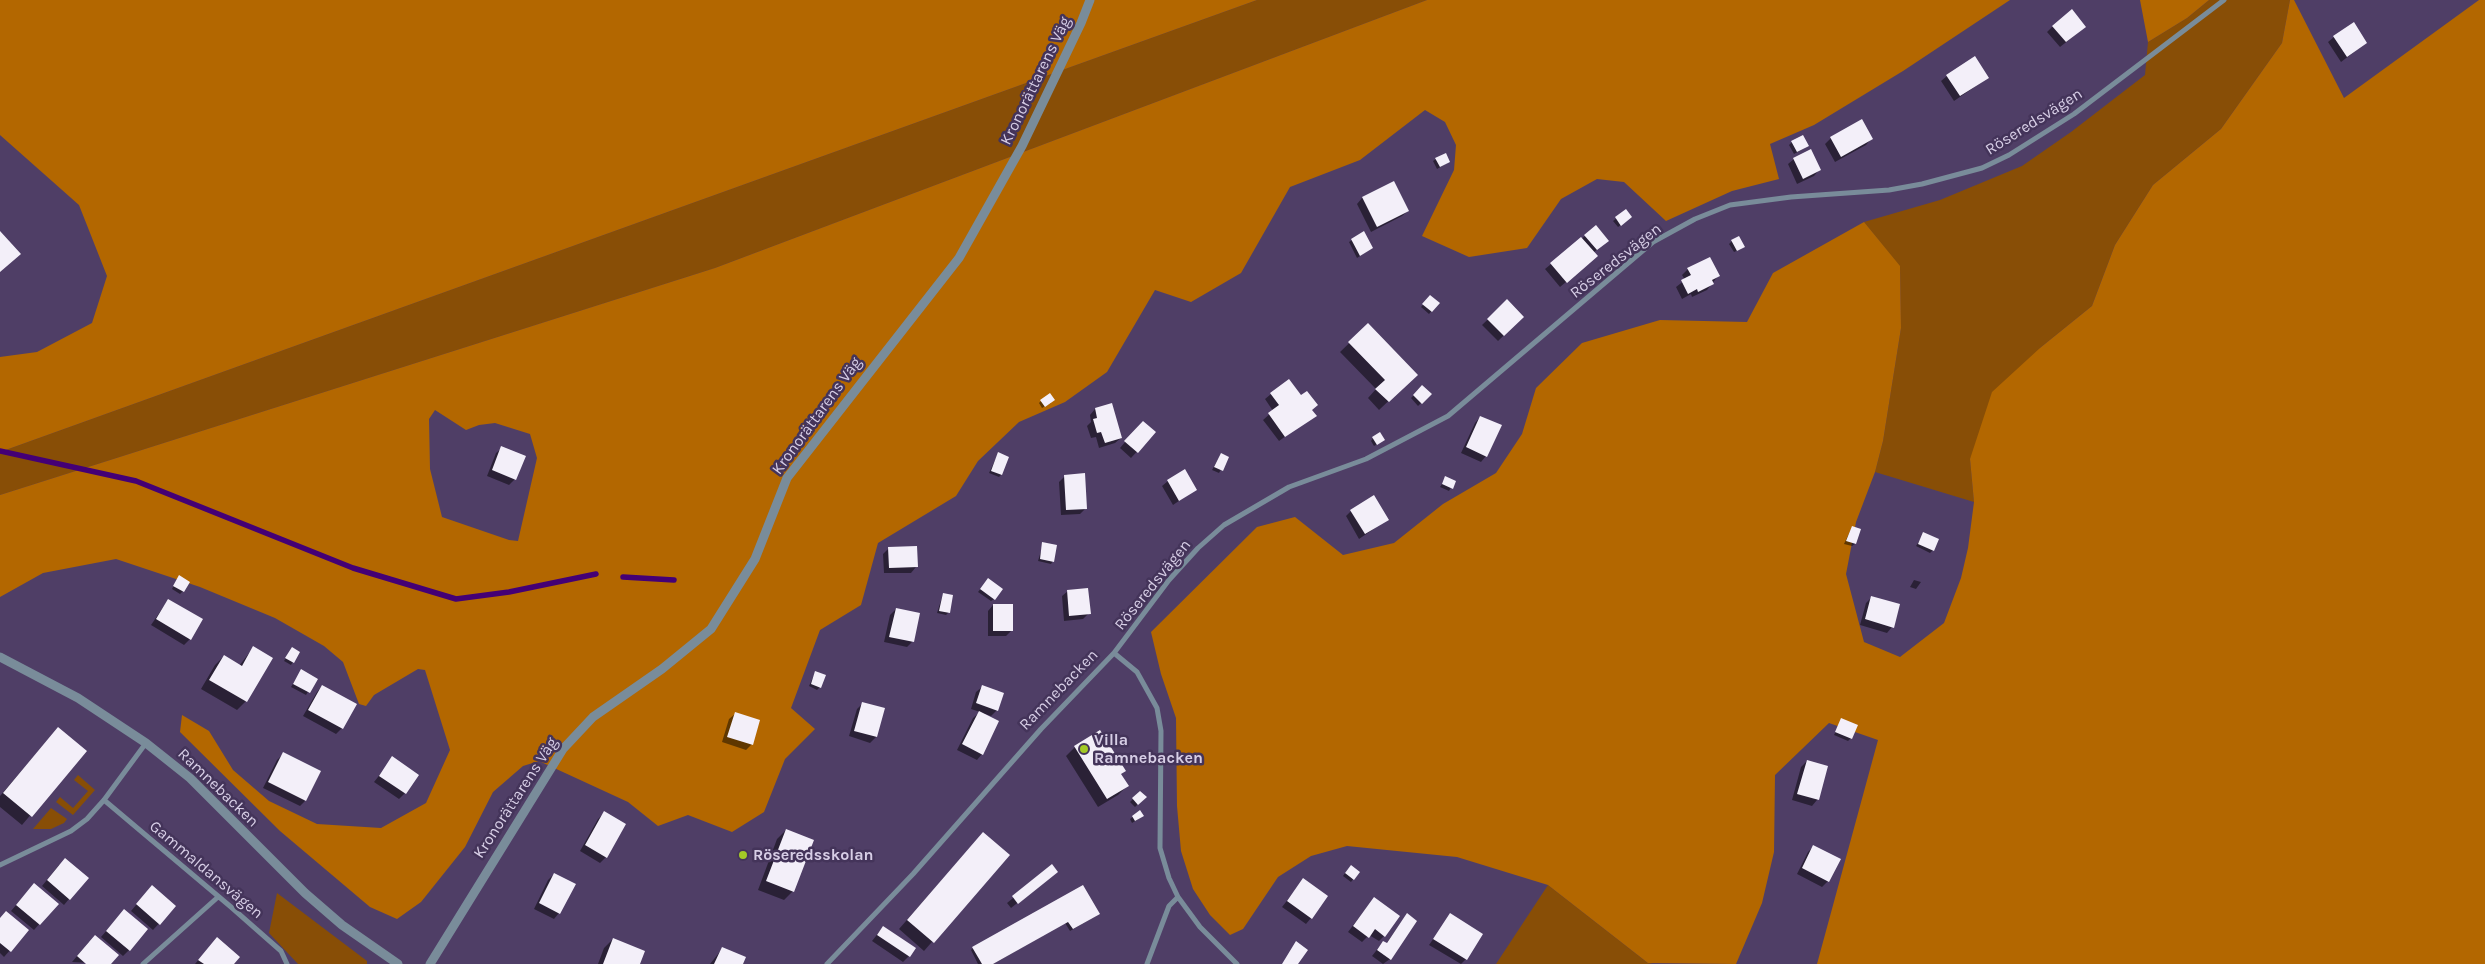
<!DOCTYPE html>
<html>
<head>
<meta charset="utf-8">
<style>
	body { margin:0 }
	canvas { display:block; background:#4f3e66 }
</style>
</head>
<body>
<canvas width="2485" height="964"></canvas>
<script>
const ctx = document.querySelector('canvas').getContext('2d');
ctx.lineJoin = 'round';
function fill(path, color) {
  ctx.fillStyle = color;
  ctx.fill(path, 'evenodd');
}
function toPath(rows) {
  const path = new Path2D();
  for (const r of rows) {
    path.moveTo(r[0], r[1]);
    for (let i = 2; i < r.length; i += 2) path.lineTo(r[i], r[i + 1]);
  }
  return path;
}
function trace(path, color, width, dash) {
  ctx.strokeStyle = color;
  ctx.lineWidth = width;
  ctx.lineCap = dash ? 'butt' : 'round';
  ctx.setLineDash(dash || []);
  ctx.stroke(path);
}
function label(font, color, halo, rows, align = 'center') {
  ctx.font = font + ' Karla,sans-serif';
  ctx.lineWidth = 5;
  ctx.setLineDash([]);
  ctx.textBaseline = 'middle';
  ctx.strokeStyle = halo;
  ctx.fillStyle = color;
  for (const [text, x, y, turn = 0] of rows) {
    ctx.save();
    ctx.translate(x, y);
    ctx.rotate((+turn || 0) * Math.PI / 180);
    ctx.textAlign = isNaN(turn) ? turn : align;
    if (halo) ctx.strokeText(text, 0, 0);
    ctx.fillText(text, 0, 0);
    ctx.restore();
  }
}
const green = toPath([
	[1257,0,1427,0,715,268,0,495,0,452],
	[2209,0,2290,0,2282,43,2221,129,2153,185,2115,245,2092,306,2040,348,1970,459,1974,502,1875,472,1883,441,1901,328,1900,267,1864,222,1940,200,2022,166,2071,132,2145,75,2148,42,2187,18],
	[78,775,95,790,73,815,56,802,60,797,73,808,88,791,74,780],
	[51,808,67,819,64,823,51,829,33,829],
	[1548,885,1648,963,1653,964,1496,964],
	[277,893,367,961,367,964,298,964,269,933]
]);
const forest = toPath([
	[0,0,1257,0,0,452,0,357,37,352,92,323,107,276,79,205,0,135],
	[1427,0,2010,0,1903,71,1814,125,1770,144,1779,179,1732,191,1666,221,1624,182,1597,179,1561,199,1527,248,1469,257,1422,236,1454,170,1456,145,1445,122,1425,110,1360,160,1290,187,1241,273,1191,302,1155,290,1107,372,1065,402,1019,422,978,461,956,496,878,543,861,605,820,630,791,708,815,729,785,759,764,812,732,832,688,815,658,826,628,802,539,761,523,766,493,792,465,847,421,902,397,919,370,907,280,831,180,732,182,715,209,731,233,770,269,801,317,824,381,828,426,803,450,750,425,670,418,669,374,695,366,706,359,704,343,662,324,646,275,618,200,587,116,559,43,573,0,597,0,495,715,268],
	[435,410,466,430,479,425,495,423,530,434,537,458,518,541,509,540,442,517,430,469,429,419],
	[2140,0,2209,0,2187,18,2148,42],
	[2290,0,2294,0,2344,98,2479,0,2485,0,2485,964,1817,964,1878,740,1829,723,1775,775,1774,852,1762,903,1736,964,1648,963,1548,885,1457,857,1347,846,1311,856,1278,877,1243,929,1230,935,1210,915,1193,889,1181,851,1177,806,1176,718,1161,674,1151,632,1257,527,1295,517,1343,555,1394,543,1443,504,1496,473,1522,434,1536,388,1582,343,1660,320,1747,322,1773,273,1864,222,1900,266,1901,328,1883,441,1875,472,1856,522,1846,574,1864,642,1900,657,1944,623,1961,578,1968,548,1974,502,1970,459,1992,392,2040,348,2092,306,2115,245,2153,185,2221,129,2282,43]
]);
const shadow = toPath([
	[2053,26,2079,32,2060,47,2047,32],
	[2334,37,2366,43,2341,62,2328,42],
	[1947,76,1988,78,1954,101,1941,81],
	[1831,138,1871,139,1866,145,1835,162,1825,144],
	[1792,142,1805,148,1794,154,1789,145],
	[1436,159,1449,162,1437,169,1433,161],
	[1794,159,1819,170,1814,176,1797,184,1788,164],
	[1394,183,1408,211,1402,216,1371,232,1357,204,1362,198],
	[1626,211,1628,220,1618,227,1613,221],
	[1363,233,1372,248,1357,258,1349,242],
	[1585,236,1605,243,1593,253,1590,262,1560,287,1545,269],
	[1732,241,1741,249,1734,252,1729,244],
	[1688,269,1718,276,1707,290,1692,297,1691,294,1682,299,1676,287,1685,280,1682,275],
	[1430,297,1438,304,1429,314,1421,307],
	[1507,301,1523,317,1498,341,1482,325],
	[1368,325,1416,375,1379,410,1368,398,1376,389,1340,352],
	[1422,387,1430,394,1418,406,1411,398],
	[1271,394,1311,411,1315,415,1279,441,1263,420,1273,411,1265,399],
	[1041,401,1051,403,1042,408,1039,403],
	[1095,409,1121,438,1115,443,1099,448,1096,437,1091,438,1087,426,1091,422,1090,415],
	[1480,417,1486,456,1481,462,1461,453,1475,423],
	[1137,428,1154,433,1131,458,1120,448],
	[1373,438,1381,442,1374,446,1371,441],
	[502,448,515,479,509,485,487,476,496,453],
	[998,454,1001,475,999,477,989,473],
	[1221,454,1228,457,1219,473,1212,470],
	[1065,476,1086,508,1080,514,1061,515,1059,482],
	[1446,478,1454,482,1449,491,1440,487],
	[1168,481,1195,490,1173,505,1162,486],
	[1351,511,1387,520,1359,539,1346,516],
	[1852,527,1855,544,1852,546,1844,544],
	[1924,534,1933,550,1930,553,1916,546],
	[1043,544,1053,561,1051,564,1038,561],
	[889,548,916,567,911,573,884,573,883,554],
	[177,579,183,591,180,594,172,589],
	[1914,580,1921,582,1916,589,1910,587],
	[986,582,994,599,991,601,978,592],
	[1068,591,1089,613,1083,619,1064,621,1062,596],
	[943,594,948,613,946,615,937,613],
	[1872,597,1892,627,1887,633,1860,625,1866,603],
	[168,600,190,639,184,645,151,625],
	[993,605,1012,630,1006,636,988,636,988,611],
	[896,609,912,642,907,647,884,642,890,615],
	[253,648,246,701,237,710,201,689,215,665,224,656,239,666],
	[292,648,299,652,291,665,284,661],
	[301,671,316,679,306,695,291,687],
	[815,673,820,687,817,690,809,686],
	[322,686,342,728,336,734,303,716,317,692],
	[982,687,997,710,991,716,985,714,982,754,977,760,957,750,973,718,980,712,971,709,976,692],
	[863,703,884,709,876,737,870,743,849,736,857,709],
	[735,714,752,744,746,750,722,742,729,719],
	[1842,719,1851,738,1848,741,1834,735],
	[58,728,85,751,22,825,0,807,0,796],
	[1075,747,1124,771,1120,775,1127,786,1118,795,1098,807,1066,756],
	[283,754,305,801,300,806,263,788,277,760],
	[393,758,405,793,399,799,374,782],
	[1807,761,1827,767,1817,800,1812,806,1792,800,1801,767],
	[1140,792,1145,797,1135,807,1130,802],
	[1140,812,1140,818,1132,823,1130,819],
	[604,813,606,857,600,863,580,851,598,819],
	[786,830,793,891,784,900,758,890,777,839],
	[975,842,1008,855,924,951,899,929],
	[1814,846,1828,881,1822,887,1797,874,1808,852],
	[59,865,69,899,64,905,42,886],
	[1052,866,1050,877,1011,908,1007,903],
	[1348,869,1358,873,1351,882,1343,876],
	[554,874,559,913,554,919,534,909,548,880],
	[1303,880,1311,918,1306,924,1282,907],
	[1083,886,1096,916,1070,931,1065,923,993,964,978,964,971,950,973,948],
	[28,891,57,904,34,930,11,911],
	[146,893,175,906,153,930,131,911],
	[1374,898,1384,936,1379,941,1369,935,1362,942,1348,932],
	[1450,915,1466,959,1461,964,1429,945],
	[118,917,129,950,123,956,101,937],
	[0,918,27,931,4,957,0,953],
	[1402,921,1390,959,1383,964,1372,956,1383,942,1386,944],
	[883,927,909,956,903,962,872,941],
	[613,939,639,964,598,964,604,948],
	[89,942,110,964,72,962],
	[211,945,232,964,195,964],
	[722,949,741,964,710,964]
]);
const stream = toPath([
	[0,451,136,481,353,568,456,599,509,592,596,574],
	[623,577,674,580]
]);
const building = toPath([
	[2072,9,2086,27,2066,42,2052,26],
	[2354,22,2367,43,2347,57,2333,36],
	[1975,56,1989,78,1960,96,1946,75],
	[1862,119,1873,139,1841,157,1830,137],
	[1803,135,1809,146,1797,152,1791,141],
	[1811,149,1821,170,1803,179,1793,158],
	[1446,153,1450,162,1440,167,1435,158],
	[1394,181,1409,211,1377,227,1362,197],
	[1626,209,1632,217,1621,226,1615,217],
	[1596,225,1609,241,1597,250,1584,235],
	[0,231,21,254,0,272],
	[1364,231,1373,248,1360,256,1351,239],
	[1739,236,1745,247,1737,251,1731,240],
	[1581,237,1598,256,1567,283,1550,263],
	[1710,257,1720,276,1712,280,1714,284,1698,292,1697,289,1688,294,1681,280,1691,275,1687,268],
	[1430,295,1440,303,1432,312,1422,304],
	[1507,299,1524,317,1504,336,1487,319],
	[1368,323,1418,375,1389,402,1375,389,1385,380,1348,342],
	[1289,379,1301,395,1307,391,1318,405,1312,410,1317,416,1285,437,1268,413,1279,405,1270,393],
	[1422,385,1432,394,1422,404,1413,395],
	[1050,393,1055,400,1045,407,1040,400],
	[1112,403,1122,438,1105,443,1101,432,1097,433,1093,419,1097,418,1095,408],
	[1480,416,1502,425,1487,457,1466,447],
	[1143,421,1156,432,1138,453,1124,441],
	[1380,432,1385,440,1377,445,1372,437],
	[501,446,526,456,516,480,492,470],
	[998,452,1009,457,1002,475,991,471],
	[1221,453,1229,457,1223,471,1214,467],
	[1185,469,1197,490,1179,501,1167,480],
	[1085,473,1087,509,1066,510,1064,475],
	[1445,476,1456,481,1453,489,1442,484],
	[1374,495,1389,520,1365,534,1350,510],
	[1852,526,1861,529,1856,544,1846,541],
	[1923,532,1939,539,1934,551,1918,544],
	[1042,542,1057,545,1054,562,1040,559],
	[917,546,918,567,889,568,888,547],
	[179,575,190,582,184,592,173,586],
	[988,578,1003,589,995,600,980,589],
	[1088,588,1091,614,1069,616,1067,590],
	[943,593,953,595,950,613,939,611],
	[1871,596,1900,604,1894,628,1865,619],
	[168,599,203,619,191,640,156,619],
	[993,604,1013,604,1013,631,993,631],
	[896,608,920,613,914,642,889,637],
	[253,646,273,658,247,702,209,680,224,655,242,666],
	[292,647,300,652,294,663,285,658],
	[301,669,318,679,310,693,293,684],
	[815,671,826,675,821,688,811,684],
	[322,685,357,704,343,729,308,710],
	[982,685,1004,693,998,711,976,703],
	[862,702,885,708,877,737,854,731],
	[979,711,999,721,983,755,962,744],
	[735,712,760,720,753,745,727,737],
	[1841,718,1858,725,1852,739,1835,732],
	[58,727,87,751,32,817,3,793],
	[1100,730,1126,771,1121,774,1129,786,1107,799,1074,746],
	[283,752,321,771,306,801,268,782],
	[392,756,419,775,406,794,379,776],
	[1807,760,1828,766,1819,800,1797,794],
	[1140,791,1147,797,1138,805,1132,798],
	[1140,810,1144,816,1135,821,1132,816],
	[604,811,626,824,607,858,585,845],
	[786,829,814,840,794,892,766,881],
	[983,832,1010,855,934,943,907,920],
	[1813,845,1841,859,1829,882,1802,868],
	[65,858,89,878,70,900,47,880],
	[1052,864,1058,872,1018,904,1012,896],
	[1351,865,1360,872,1354,880,1345,873],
	[554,873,576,884,560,914,539,903],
	[1303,878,1328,896,1312,919,1287,901],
	[34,883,59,904,40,925,16,905],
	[152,885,176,906,160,925,136,904],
	[1083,885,1100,914,1073,929,1068,922,993,964,982,964,972,947],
	[1374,897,1400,916,1385,937,1375,929,1369,938,1353,926],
	[124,909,148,929,130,951,106,931],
	[6,911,29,930,11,952,0,943,0,918],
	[1407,913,1417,921,1391,960,1377,950,1383,941,1387,943],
	[1450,913,1483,934,1467,960,1433,939],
	[883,926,916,948,910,957,877,935],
	[95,935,119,955,111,964,86,964,77,956],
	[217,937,240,957,234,964,204,964,198,960],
	[613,938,645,951,640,964,603,964],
	[1296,941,1308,950,1298,964,1282,964],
	[722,947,746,957,743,964,714,964]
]);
const minor = toPath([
	[1114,653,1169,580,1198,548,1224,525,1289,487,1366,459,1448,416,1653,242,1695,219,1730,205,1791,197,1889,190,1922,184,1982,168,2009,155,2074,114,2224,0],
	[104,800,231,907,281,951,287,964],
	[0,865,71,831,87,819,104,800,146,743],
	[143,964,218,897],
	[827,964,913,874,1041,729,1114,653,1137,672,1157,708,1161,731,1160,848,1169,878,1178,897,1200,927,1237,964],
	[1147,964,1169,906,1178,897]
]);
const tertiary = toPath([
	[0,657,78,698,146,743,190,778,305,893,342,925,398,964],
	[430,964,563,749,593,717,662,669,711,629,755,559,787,478,959,258,1022,146,1081,23,1090,0]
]);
const markers = [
	[1084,749,5,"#a3c926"],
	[743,855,5,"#a3c926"]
];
const streetNames = [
	["Kronorättarens Väg",1036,81,-64],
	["Röseredsvägen",2034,122,-32],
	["Röseredsvägen",1616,261,-38],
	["Kronorättarens Väg",817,416,-54],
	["Röseredsvägen",1153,585,-51],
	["Ramnebacken",1059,690,-46],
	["Ramnebacken",218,788,44],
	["Kronorättarens Väg",516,798,-57],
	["Gammaldansvägen",206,870,40]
];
const poiNames = [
	["Villa",1094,740],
	["Ramnebacken",1094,758],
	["Röseredsskolan",753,855]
];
fill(green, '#884e06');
fill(forest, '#b36700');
fill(shadow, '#0007');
trace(stream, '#440075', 5.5);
fill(building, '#f3eff9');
trace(minor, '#798c9a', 5);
trace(tertiary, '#798c9a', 9);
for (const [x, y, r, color] of markers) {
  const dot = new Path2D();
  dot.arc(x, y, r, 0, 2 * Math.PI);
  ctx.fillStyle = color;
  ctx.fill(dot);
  trace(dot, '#44345a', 2);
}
label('16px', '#d7cee6', '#44345a', streetNames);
label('bold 16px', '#d7cee6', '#44345a', poiNames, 'left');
</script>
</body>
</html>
